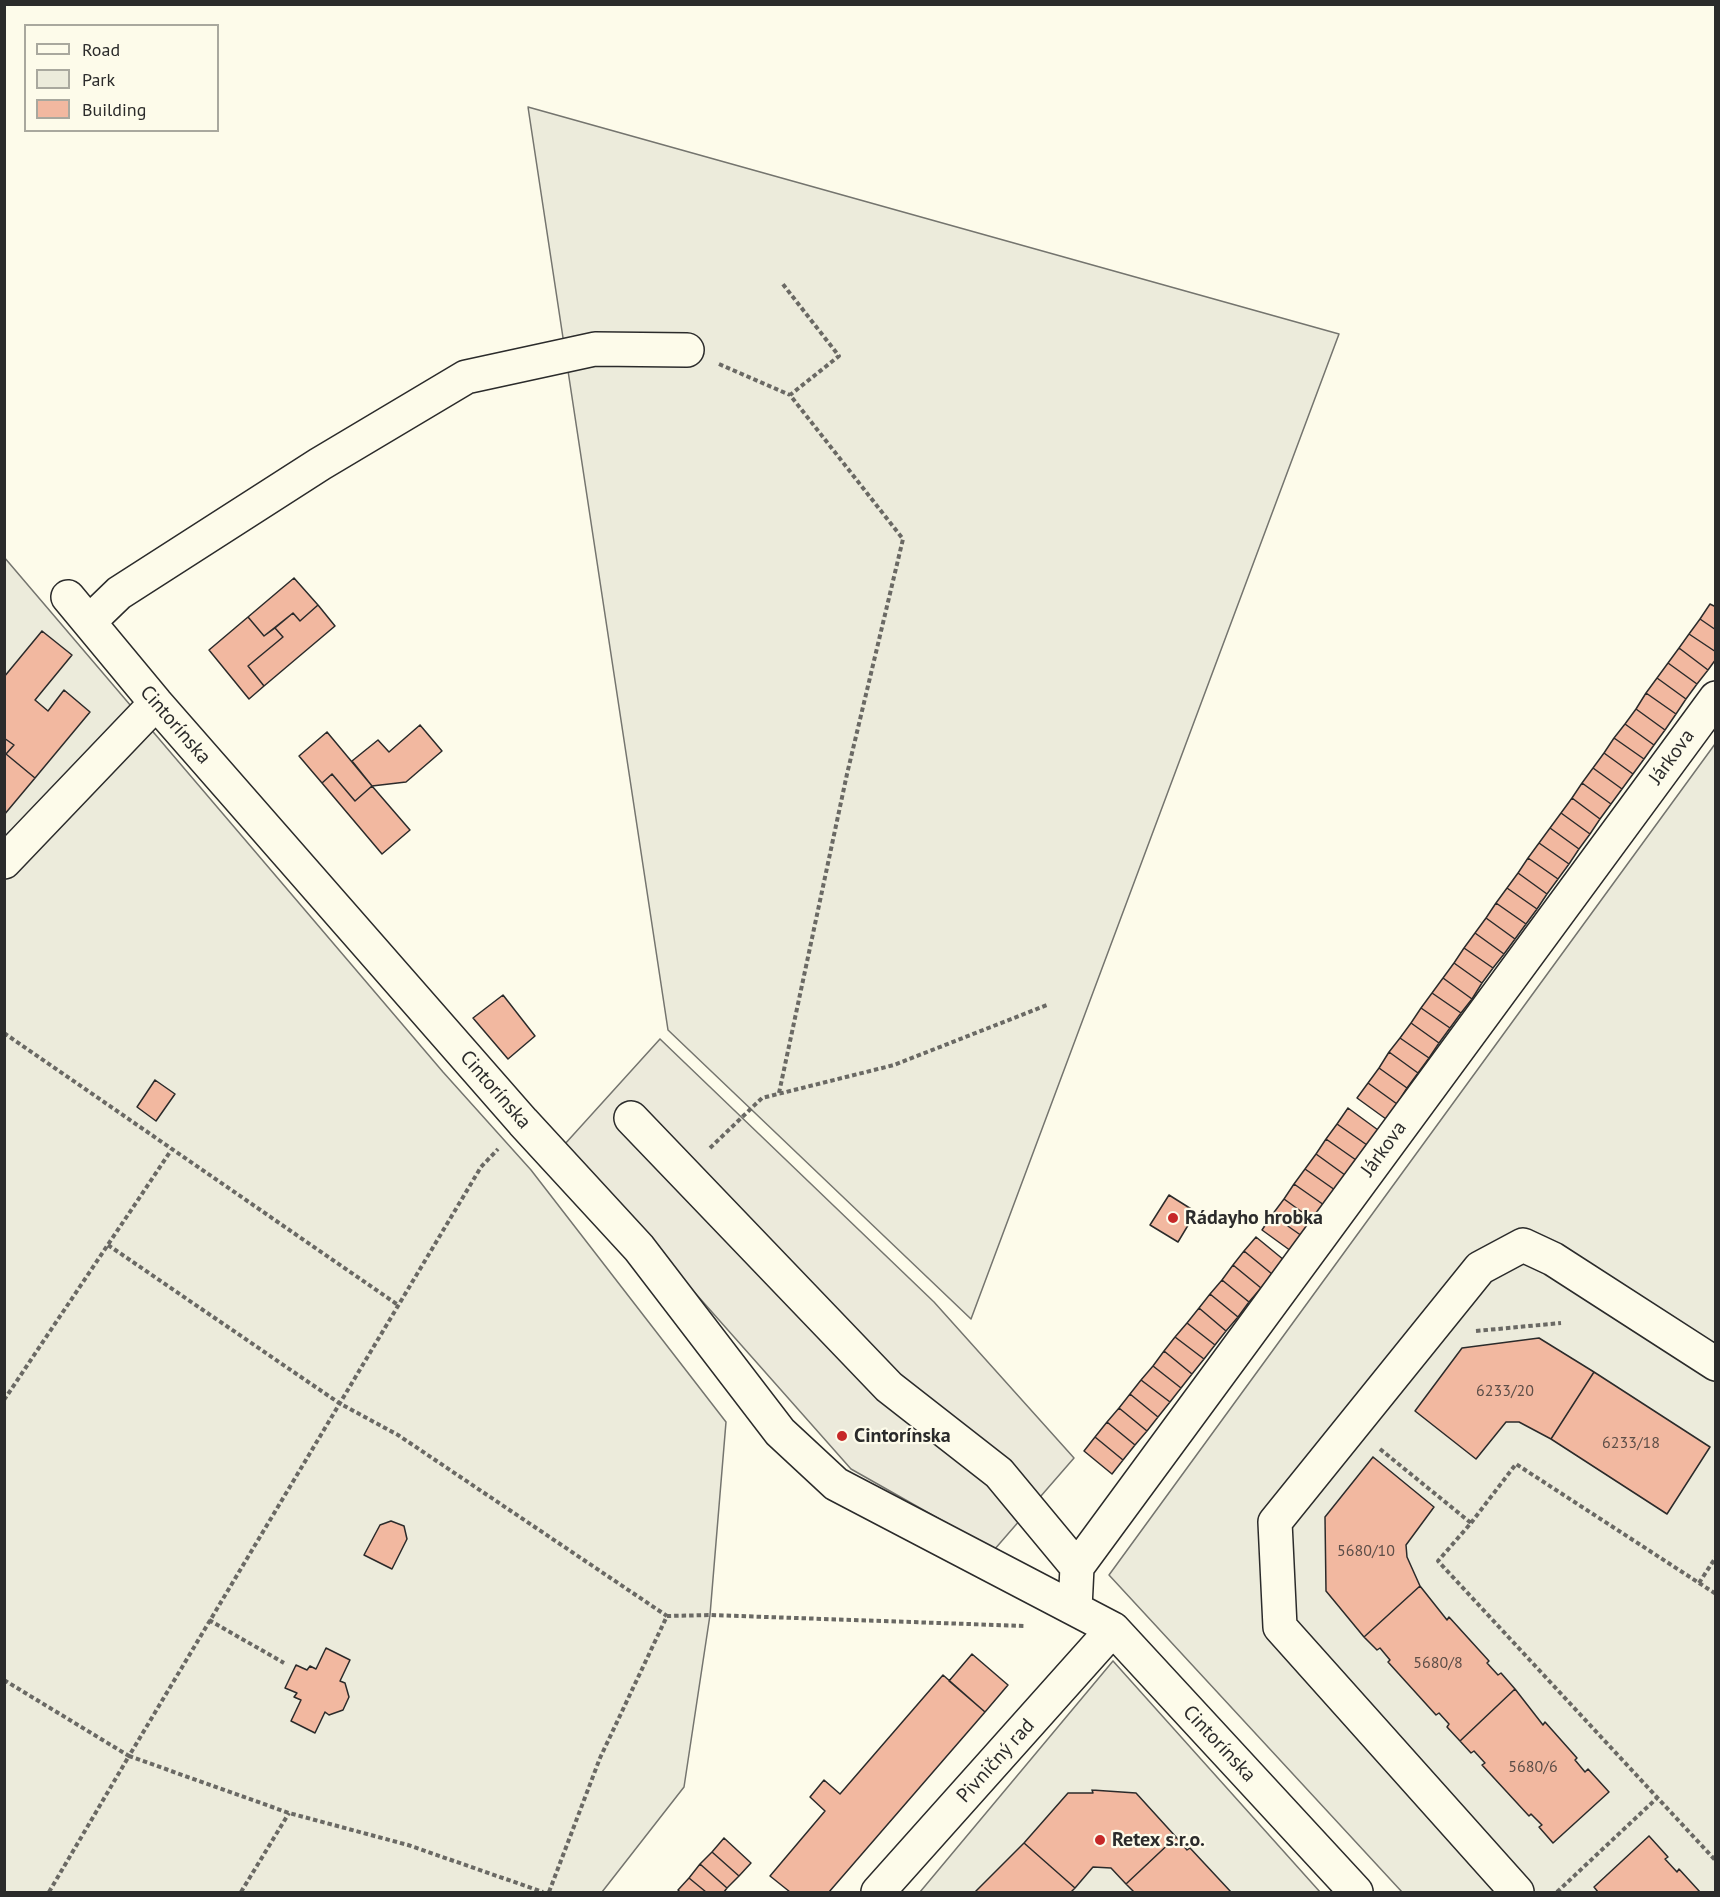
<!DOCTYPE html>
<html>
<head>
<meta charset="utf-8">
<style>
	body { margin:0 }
	#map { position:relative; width:1720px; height:1897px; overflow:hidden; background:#fdfbea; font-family:"PT Sans",sans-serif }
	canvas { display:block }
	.frame { position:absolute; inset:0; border:6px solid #2b2b2b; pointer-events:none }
	.legend { position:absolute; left:24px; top:24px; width:195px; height:108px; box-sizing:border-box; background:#fdfbea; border:2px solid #a9a89e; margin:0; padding:8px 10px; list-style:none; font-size:18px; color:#2b2b2b }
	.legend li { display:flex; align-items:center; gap:12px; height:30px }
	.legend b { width:30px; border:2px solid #a9a89e }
</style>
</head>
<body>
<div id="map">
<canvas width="1720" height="1897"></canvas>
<div class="frame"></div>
<ul class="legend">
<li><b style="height:8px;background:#fdfbea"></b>Road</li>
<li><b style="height:16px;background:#ecebdb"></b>Park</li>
<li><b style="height:16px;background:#f2b8a0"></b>Building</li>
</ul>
</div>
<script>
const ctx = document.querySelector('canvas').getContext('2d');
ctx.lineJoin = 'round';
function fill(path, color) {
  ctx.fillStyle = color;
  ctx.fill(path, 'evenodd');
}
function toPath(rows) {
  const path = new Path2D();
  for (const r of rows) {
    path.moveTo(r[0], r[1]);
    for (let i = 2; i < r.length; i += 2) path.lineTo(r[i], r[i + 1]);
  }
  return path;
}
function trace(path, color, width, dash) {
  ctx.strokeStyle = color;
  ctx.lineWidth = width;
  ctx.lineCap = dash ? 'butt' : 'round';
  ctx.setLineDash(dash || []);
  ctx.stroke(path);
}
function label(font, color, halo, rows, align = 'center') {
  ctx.font = font + ' "PT Sans",sans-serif';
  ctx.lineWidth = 4.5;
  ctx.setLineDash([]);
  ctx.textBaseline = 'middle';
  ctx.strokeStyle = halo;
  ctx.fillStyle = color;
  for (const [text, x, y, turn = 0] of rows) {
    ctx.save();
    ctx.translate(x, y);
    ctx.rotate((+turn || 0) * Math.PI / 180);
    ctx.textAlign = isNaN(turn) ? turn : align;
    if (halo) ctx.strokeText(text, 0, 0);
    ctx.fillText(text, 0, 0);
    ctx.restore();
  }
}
const green = toPath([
	[528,107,1339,334,971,1319,668,1030,528,107],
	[4,557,443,1072,531,1170,726,1422,710,1615,684,1787,602,1892,5,1892,4,557],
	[1715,744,1715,1892,1402,1892,1109,1575,1715,744],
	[1113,1661,1320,1892,920,1892,1113,1661]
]);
const parking = toPath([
	[660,1039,934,1302,1074,1458,994,1550,851,1469,564,1145,660,1039]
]);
const building = toPath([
	[294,578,318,605,300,621,293,613,264,636,248,617,294,578],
	[1710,604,1716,607,1716,630,1700,619,1710,604],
	[318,605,335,626,264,686,248,666,283,637,275,628,293,613,300,621,318,605],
	[248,617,264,636,275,628,283,637,248,666,264,686,249,699,209,650,248,617],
	[1700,619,1716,630,1716,652,1689,634,1700,619],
	[42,631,72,655,35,700,48,711,64,690,90,712,35,778,6,754,14,745,4,738,4,677,42,631],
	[1689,634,1716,652,1716,659,1708,670,1679,648,1689,634],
	[1679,648,1708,670,1697,684,1668,663,1679,648],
	[1668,663,1697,684,1686,699,1657,678,1668,663],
	[1657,678,1686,699,1676,714,1646,693,1657,678],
	[1646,693,1676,714,1665,730,1636,709,1646,693],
	[1636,709,1665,730,1654,745,1625,724,1636,709],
	[1625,724,1654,745,1644,759,1614,738,1625,724],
	[420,725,442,751,406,782,372,786,352,761,378,740,389,752,420,725],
	[327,732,372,786,355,801,332,774,322,783,299,756,327,732],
	[4,738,14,745,6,754,35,778,4,815,4,738],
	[1614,738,1644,759,1633,774,1604,753,1614,738],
	[1604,753,1633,774,1622,789,1593,768,1604,753],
	[1593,768,1622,789,1611,804,1582,783,1593,768],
	[332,774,355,801,372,786,410,830,382,854,322,783,332,774],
	[1582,783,1611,804,1600,819,1572,798,1582,783],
	[1572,798,1600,819,1590,834,1561,813,1572,798],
	[1561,813,1590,834,1579,849,1550,828,1561,813],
	[1550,828,1579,849,1569,864,1539,843,1550,828],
	[1539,843,1569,864,1558,879,1528,858,1539,843],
	[1528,858,1558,879,1547,894,1518,873,1528,858],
	[1518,873,1547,894,1537,909,1507,888,1518,873],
	[1507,888,1537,909,1526,924,1496,903,1507,888],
	[1496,903,1526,924,1515,939,1486,918,1496,903],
	[1486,918,1515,939,1504,954,1475,933,1486,918],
	[1475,933,1504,954,1493,968,1464,948,1475,933],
	[1464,948,1493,968,1482,983,1454,963,1464,948],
	[1454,963,1482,983,1472,999,1443,978,1454,963],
	[1443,978,1472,999,1461,1013,1432,993,1443,978],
	[1432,993,1461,1013,1450,1028,1421,1008,1432,993],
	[503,995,535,1036,508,1059,473,1018,503,995],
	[1421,1008,1450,1028,1439,1043,1411,1023,1421,1008],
	[1411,1023,1439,1043,1429,1058,1400,1038,1411,1023],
	[1400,1038,1429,1058,1418,1073,1389,1052,1400,1038],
	[1389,1052,1418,1073,1407,1088,1379,1068,1389,1052],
	[1379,1068,1407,1088,1397,1104,1368,1083,1379,1068],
	[155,1080,175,1094,156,1121,137,1107,155,1080],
	[1368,1083,1397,1104,1386,1119,1357,1098,1368,1083],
	[1348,1108,1378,1130,1367,1145,1337,1124,1348,1108],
	[1337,1124,1367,1145,1356,1160,1326,1139,1337,1124],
	[1326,1139,1356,1160,1345,1175,1316,1154,1326,1139],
	[1316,1154,1345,1175,1335,1190,1305,1169,1316,1154],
	[1305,1169,1335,1190,1324,1205,1294,1184,1305,1169],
	[1294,1184,1324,1205,1313,1220,1284,1199,1294,1184],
	[1169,1195,1196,1212,1178,1242,1150,1225,1169,1195],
	[1284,1199,1313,1220,1302,1236,1272,1215,1284,1199],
	[1272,1215,1302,1236,1291,1251,1262,1230,1272,1215],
	[1256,1237,1284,1260,1272,1274,1244,1251,1256,1237],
	[1244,1251,1272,1274,1261,1288,1233,1265,1244,1251],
	[1233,1265,1261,1288,1249,1302,1222,1280,1233,1265],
	[1222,1280,1249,1302,1238,1317,1210,1294,1222,1280],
	[1210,1294,1238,1317,1226,1331,1199,1308,1210,1294],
	[1199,1308,1226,1331,1215,1345,1187,1323,1199,1308],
	[1187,1323,1215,1345,1204,1359,1175,1337,1187,1323],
	[1175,1337,1204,1359,1192,1374,1164,1351,1175,1337],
	[1539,1338,1594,1372,1551,1439,1519,1422,1506,1422,1476,1459,1415,1411,1462,1348,1539,1338],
	[1164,1351,1192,1374,1181,1388,1153,1366,1164,1351],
	[1153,1366,1181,1388,1170,1402,1141,1380,1153,1366],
	[1594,1372,1710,1447,1667,1514,1551,1439,1594,1372],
	[1141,1380,1170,1402,1158,1417,1130,1394,1141,1380],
	[1130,1394,1158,1417,1147,1431,1119,1408,1130,1394],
	[1119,1408,1147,1431,1135,1445,1107,1422,1119,1408],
	[1107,1422,1135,1445,1123,1460,1095,1437,1107,1422],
	[1095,1437,1123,1460,1112,1474,1084,1451,1095,1437],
	[1373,1457,1434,1507,1406,1545,1407,1557,1420,1586,1364,1637,1326,1591,1325,1517,1373,1457],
	[391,1521,404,1526,407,1539,392,1569,364,1555,380,1525,391,1521],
	[1420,1586,1447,1620,1449,1617,1489,1661,1487,1663,1498,1675,1501,1673,1515,1689,1460,1741,1447,1727,1449,1724,1439,1713,1436,1715,1388,1662,1390,1660,1380,1648,1377,1650,1364,1637,1420,1586],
	[326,1648,350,1660,340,1681,345,1683,349,1697,343,1710,329,1715,325,1712,315,1733,291,1721,301,1700,294,1697,297,1693,285,1688,296,1665,307,1670,310,1666,316,1669,326,1648],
	[972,1654,1008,1685,985,1712,949,1681,972,1654],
	[943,1675,985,1712,829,1892,790,1892,770,1876,825,1811,810,1797,824,1780,840,1794,943,1675],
	[1515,1689,1543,1725,1545,1722,1577,1758,1575,1760,1585,1772,1588,1769,1609,1792,1553,1843,1539,1827,1542,1825,1531,1814,1529,1816,1482,1765,1485,1763,1474,1751,1471,1753,1460,1741,1515,1689],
	[1092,1790,1136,1793,1176,1837,1126,1884,1111,1868,1093,1867,1075,1888,1024,1843,1068,1793,1093,1793,1092,1790],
	[1649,1836,1668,1857,1665,1859,1677,1872,1679,1869,1700,1892,1598,1892,1594,1887,1649,1836],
	[1176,1837,1187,1850,1190,1848,1231,1892,1134,1892,1126,1884,1176,1837],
	[724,1838,751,1863,739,1876,712,1852,724,1838],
	[1024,1843,1075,1888,1071,1892,975,1892,1024,1843],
	[712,1852,739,1876,727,1888,700,1864,712,1852],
	[700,1864,727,1888,724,1892,706,1892,689,1878,700,1864],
	[689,1878,706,1892,680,1892,678,1890,689,1878]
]);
const path = toPath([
	[719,364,790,395],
	[4,1033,398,1305],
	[779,1093,847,774,903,539,790,395,839,356,782,283],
	[710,1148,762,1098,894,1065,1047,1005],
	[108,1245,339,1403,398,1435,667,1616],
	[1476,1331,1561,1323],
	[4,1400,172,1149],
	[1380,1449,1471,1523,1438,1561,1716,1861],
	[1471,1523,1516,1464,1716,1594],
	[1699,1583,1716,1557],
	[209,1620,284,1663],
	[4,1680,129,1756,481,1167,498,1149],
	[49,1892,129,1756,289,1813,408,1845,543,1892],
	[241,1892,289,1813],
	[549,1892,600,1758,667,1616,710,1615,1025,1626],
	[1557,1892,1657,1798]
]);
const minor = toPath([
	[68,597,156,703,523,1122,639,1248,780,1432,836,1484,1113,1629,1356,1892],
	[89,622,119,593,320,464,466,377,595,349,687,350],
	[4,862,156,703],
	[631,1118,889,1387,999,1473,1077,1567],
	[1075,1608,1077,1567,1716,698],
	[878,1892,1113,1629],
	[1517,1892,1280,1627,1275,1522,1480,1268,1523,1245,1553,1259,1716,1364]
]);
const markers = [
	[1173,1218,6,"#c62828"],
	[842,1436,6,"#c62828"],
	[1100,1840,6,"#c62828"]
];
const numberNames = [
	["6233/20",1505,1391],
	["6233/18",1631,1443],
	["5680/10",1366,1551],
	["5680/8",1438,1663],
	["5680/6",1533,1767]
];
const streetNames = [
	["Cintorínska",175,725,49],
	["Járkova",1672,757,-54],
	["Cintorínska",495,1090,49],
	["Járkova",1384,1149,-54],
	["Cintorínska",1219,1744,47],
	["Pivničný rad",996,1761,-48]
];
const poiNames = [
	["Rádayho hrobka",1185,1218],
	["Cintorínska",854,1436],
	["Retex s.r.o.",1112,1840]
];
fill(green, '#ecebdb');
trace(green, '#74746e', 1.5);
fill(parking, '#eceadb');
trace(parking, '#74746e', 1.5);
fill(building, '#f2b8a0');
trace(building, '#2b2b2b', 1.5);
trace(minor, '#2b2b2b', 36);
trace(path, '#6a6964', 4, [4.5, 3]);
trace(minor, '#fdfbea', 33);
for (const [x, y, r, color] of markers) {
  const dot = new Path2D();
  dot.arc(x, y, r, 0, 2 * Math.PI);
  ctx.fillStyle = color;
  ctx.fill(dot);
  trace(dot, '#fdfbea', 2);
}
label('16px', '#5d4e48', null, numberNames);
label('20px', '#2b2b2b', '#fdfbea', streetNames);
label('bold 20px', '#2b2b2b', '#fdfbea', poiNames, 'left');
</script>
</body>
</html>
